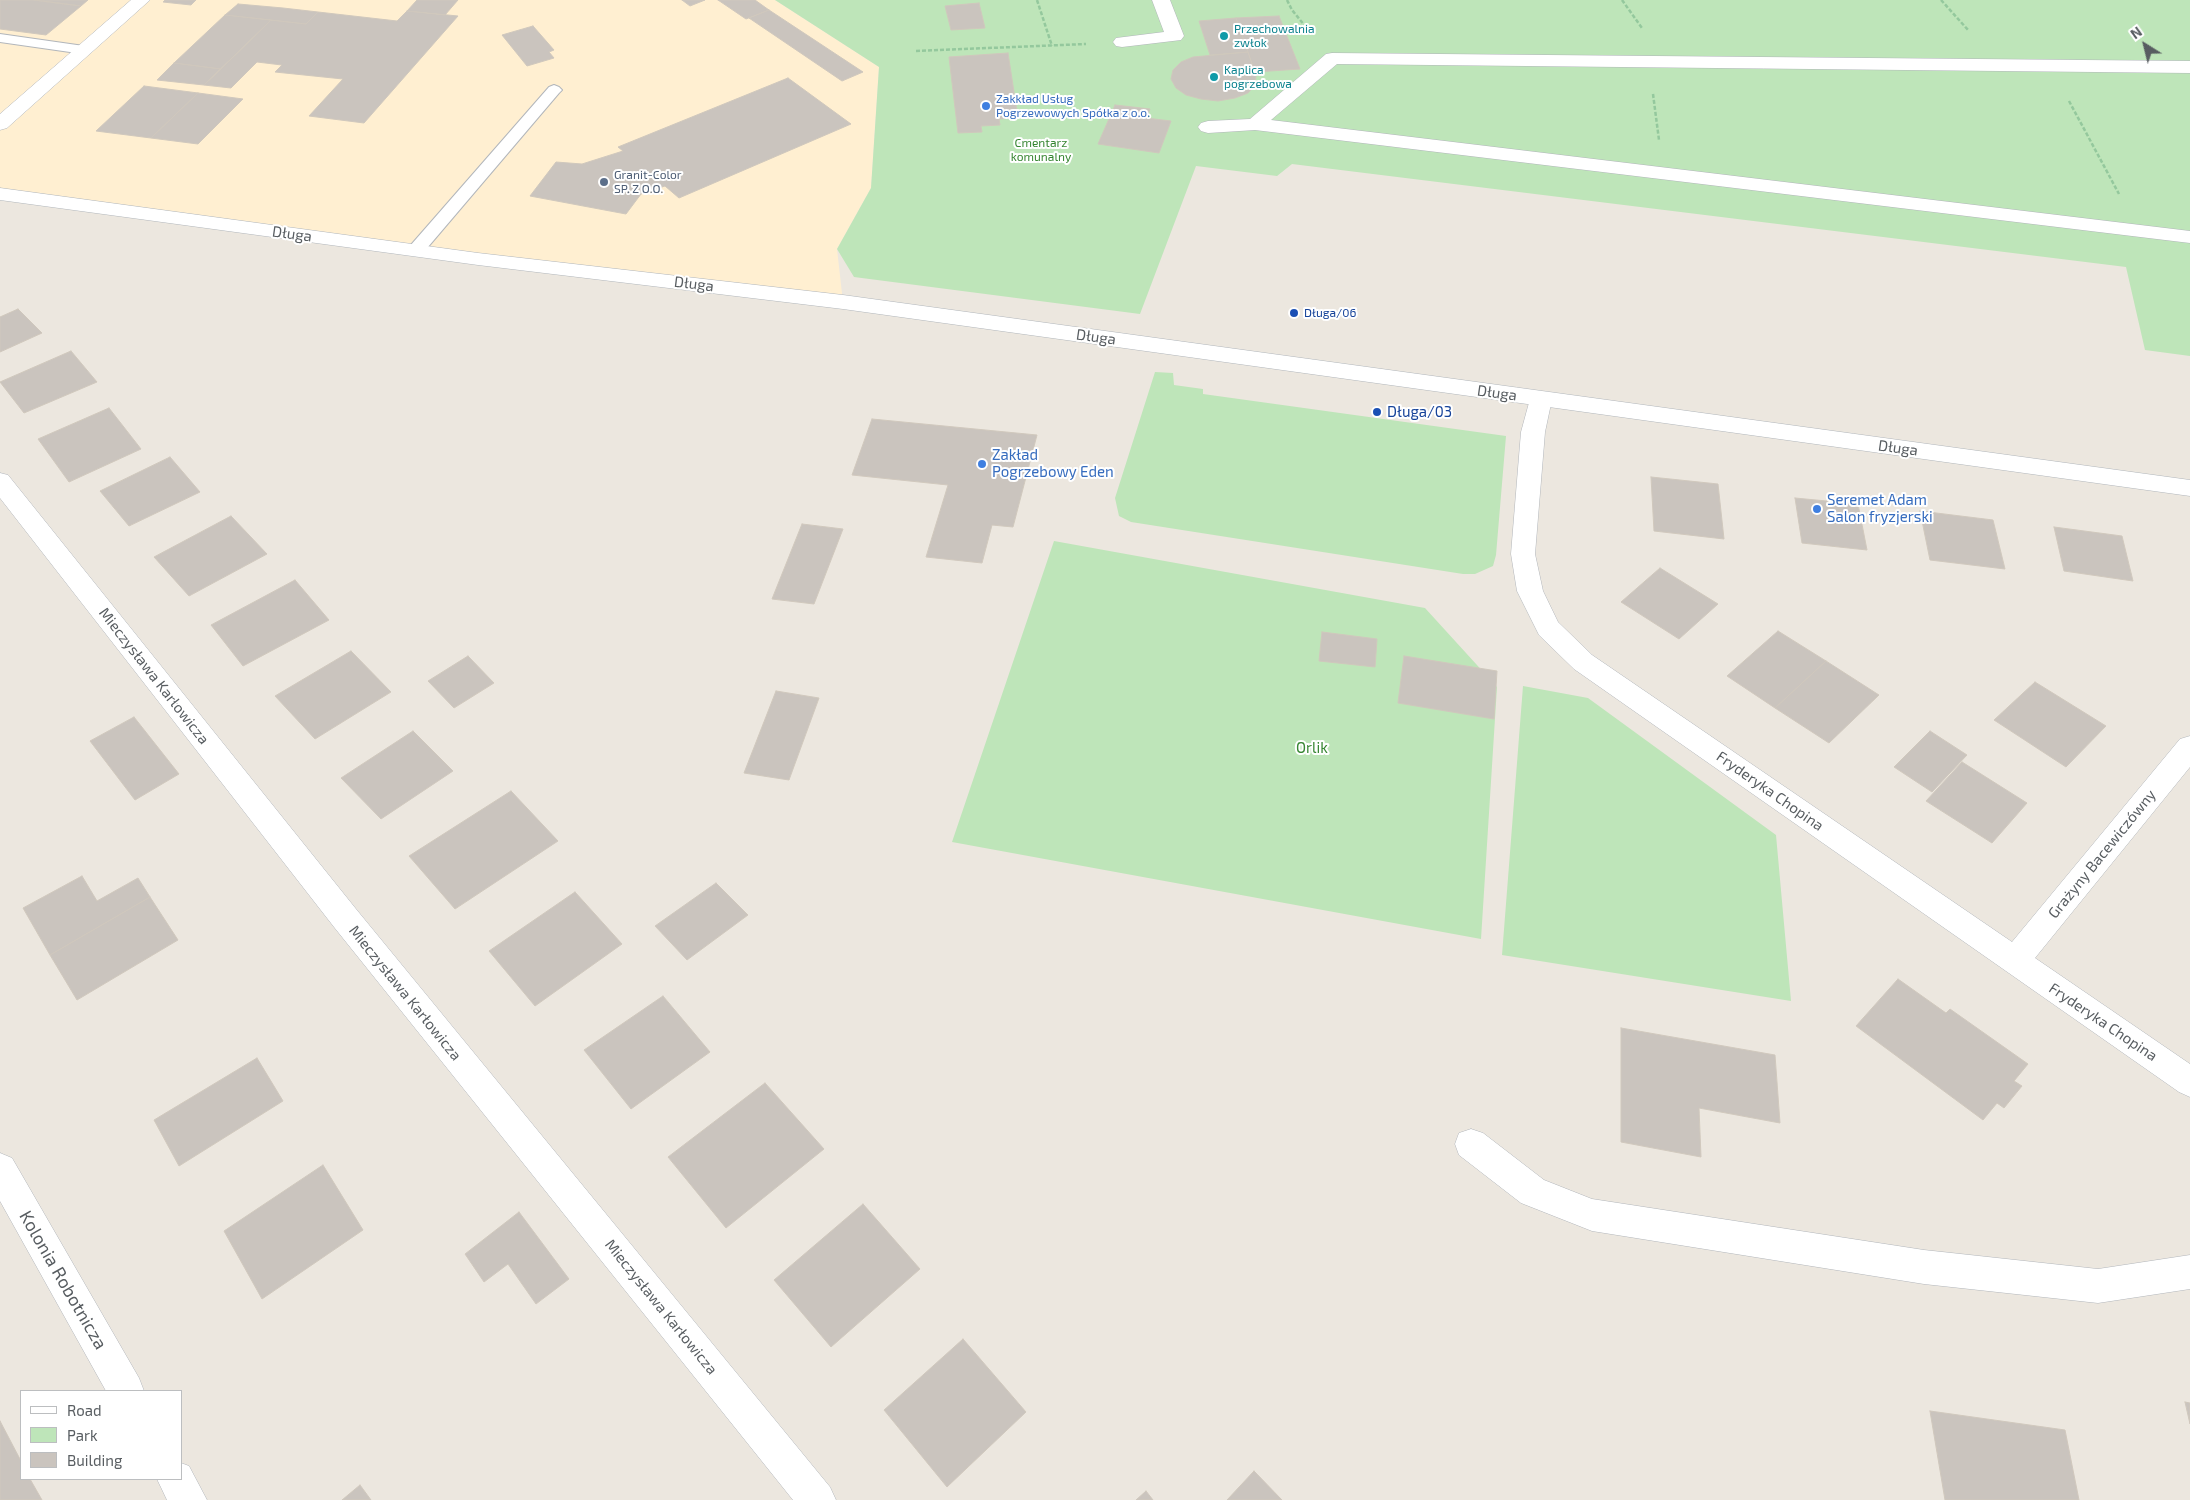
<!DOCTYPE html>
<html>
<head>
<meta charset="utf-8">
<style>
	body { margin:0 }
	#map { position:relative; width:2190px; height:1500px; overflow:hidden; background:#ece7df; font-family:"Exo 2",sans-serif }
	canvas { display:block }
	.legend { position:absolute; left:20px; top:1390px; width:162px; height:90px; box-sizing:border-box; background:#fff; border:1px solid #bcbec0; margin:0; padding:6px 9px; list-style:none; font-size:15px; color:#585d61 }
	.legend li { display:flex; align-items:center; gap:10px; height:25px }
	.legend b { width:25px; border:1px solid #bcbec0 }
	.north { position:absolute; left:2120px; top:20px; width:50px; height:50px; -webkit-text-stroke:4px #fff; paint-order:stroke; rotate:324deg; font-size:14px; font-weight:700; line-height:20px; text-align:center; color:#585d61 }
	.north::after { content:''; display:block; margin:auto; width:18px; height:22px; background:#585d61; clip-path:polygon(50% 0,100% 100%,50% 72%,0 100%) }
</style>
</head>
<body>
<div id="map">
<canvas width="2190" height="1500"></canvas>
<ul class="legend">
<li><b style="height:6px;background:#fff"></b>Road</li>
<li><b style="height:14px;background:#bee5b9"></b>Park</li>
<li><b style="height:14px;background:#cac4be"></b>Building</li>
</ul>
<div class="north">N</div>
</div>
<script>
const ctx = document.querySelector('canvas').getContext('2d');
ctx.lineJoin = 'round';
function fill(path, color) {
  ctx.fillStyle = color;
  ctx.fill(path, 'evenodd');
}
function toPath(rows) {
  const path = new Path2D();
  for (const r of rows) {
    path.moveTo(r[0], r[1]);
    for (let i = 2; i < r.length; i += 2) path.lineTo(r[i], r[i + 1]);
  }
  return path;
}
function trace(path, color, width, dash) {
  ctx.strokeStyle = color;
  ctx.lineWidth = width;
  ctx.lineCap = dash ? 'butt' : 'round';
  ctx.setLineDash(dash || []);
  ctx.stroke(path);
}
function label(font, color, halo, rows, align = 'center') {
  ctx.font = font + ' "Exo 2",sans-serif';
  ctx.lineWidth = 4;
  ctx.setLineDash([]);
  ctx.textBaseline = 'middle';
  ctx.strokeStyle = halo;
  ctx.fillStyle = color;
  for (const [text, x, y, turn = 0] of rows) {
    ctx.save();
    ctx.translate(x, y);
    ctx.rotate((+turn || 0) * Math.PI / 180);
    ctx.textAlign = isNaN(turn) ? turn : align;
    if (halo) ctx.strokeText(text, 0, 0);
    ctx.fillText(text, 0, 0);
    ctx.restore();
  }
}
const commercial = toPath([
	[0,0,775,0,879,67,871,188,837,249,843,302,0,194]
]);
const green = toPath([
	[775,0,2190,0,2190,356,2145,350,2126,267,1292,164,1277,176,1196,166,1140,314,854,277,837,249,871,188,879,67],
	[1155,372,1173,373,1174,385,1203,389,1203,394,1506,436,1496,555,1493,566,1475,574,1463,574,1131,522,1119,516,1115,498],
	[1054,541,1425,608,1497,687,1481,939,952,842],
	[1523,686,1588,698,1776,835,1791,1001,1502,955]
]);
const building = toPath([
	[0,0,34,0,81,6,46,35,0,29,0,0],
	[34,0,88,0,81,6,34,0],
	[165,0,196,0,191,5,163,2,165,0],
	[417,0,458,0,445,15,407,11,417,0],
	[682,0,705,0,690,6,682,0],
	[718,0,755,0,769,10,746,19,718,0],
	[979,3,985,28,951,30,945,6,979,3],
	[238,4,283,8,318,12,306,24,225,15,238,4],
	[769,10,863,72,842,81,749,18,769,10],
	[407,11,458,16,364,123,309,116,343,79,275,72,282,65,257,62,231,88,204,85,271,20,306,24,318,12,397,21,407,11],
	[225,15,271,20,221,69,174,63,225,15],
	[1279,16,1300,69,1255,72,1236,18,1279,16],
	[1236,18,1248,52,1210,55,1199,21,1236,18],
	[533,26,554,50,549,52,554,58,527,66,502,35,533,26],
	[1248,52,1256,76,1255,85,1248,93,1235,98,1218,101,1201,99,1186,95,1176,88,1171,79,1173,70,1181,62,1193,57,1248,52],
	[1008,53,1018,118,999,119,1000,125,981,126,982,132,958,133,949,57,1008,53],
	[174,63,221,69,204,85,157,80,174,63],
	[788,78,851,124,679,198,665,186,641,194,626,214,530,196,556,162,582,164,623,151,618,147,788,78],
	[144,86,198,93,151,138,96,131,144,86],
	[198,93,243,99,198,144,151,138,198,93],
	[1115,105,1150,109,1146,118,1171,121,1159,153,1098,144,1115,105],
	[18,309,42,333,0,352,0,317,18,309],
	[71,351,97,382,24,413,0,382,71,351],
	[109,408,141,449,69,482,38,439,109,408],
	[872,419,1037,435,1013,527,992,525,982,563,926,557,948,485,852,475,872,419],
	[170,457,200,492,129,526,100,491,170,457],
	[1651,477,1718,484,1724,539,1654,531,1651,477],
	[1795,498,1858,504,1867,550,1802,543,1795,498],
	[1920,511,1993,520,2005,569,1930,560,1920,511],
	[231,516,267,554,189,596,154,557,231,516],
	[802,524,843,529,814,604,772,599,802,524],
	[2054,527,2122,536,2133,581,2064,571,2054,527],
	[1660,568,1718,604,1679,639,1621,602,1660,568],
	[295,580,329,620,243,666,211,625,295,580],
	[1778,631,1826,661,1775,708,1727,676,1778,631],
	[1322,632,1377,639,1375,667,1319,661,1322,632],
	[351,651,391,692,315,739,275,696,351,651],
	[468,656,494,683,454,708,428,681,468,656],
	[1404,656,1497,671,1494,719,1398,703,1404,656],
	[1826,661,1879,695,1829,743,1775,708,1826,661],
	[2035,682,2106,726,2066,767,1994,720,2035,682],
	[776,691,819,698,789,780,744,773,776,691],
	[134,717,179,774,135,800,90,741,134,717],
	[413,731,453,771,381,819,341,778,413,731],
	[1930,731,1967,755,1932,792,1894,767,1930,731],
	[1962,762,2027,803,1992,843,1926,801,1962,762],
	[511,791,558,841,455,909,409,856,511,791],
	[82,876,97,901,138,878,150,897,50,955,23,908,82,876],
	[716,883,748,915,687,960,655,926,716,883],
	[575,892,622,944,535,1006,489,951,575,892],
	[150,897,178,940,77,1000,50,955,150,897],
	[1898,979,1946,1013,1950,1009,2028,1064,2014,1081,2022,1086,2004,1108,1997,1103,1983,1120,1856,1026,1898,979],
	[663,996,710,1052,631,1109,584,1050,663,996],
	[1621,1028,1775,1055,1780,1123,1699,1108,1701,1157,1621,1142,1621,1028],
	[257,1058,283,1101,179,1166,154,1120,257,1058],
	[765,1083,824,1149,726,1228,668,1157,765,1083],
	[323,1165,363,1230,262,1299,224,1231,323,1165],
	[863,1204,920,1269,831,1347,774,1280,863,1204],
	[519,1212,569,1279,536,1304,508,1264,484,1282,465,1254,519,1212],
	[963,1339,1026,1412,947,1487,884,1410,963,1339],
	[2185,1402,2190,1403,2190,1424,2185,1402],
	[1930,1411,2065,1430,2079,1500,1945,1500,1930,1411],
	[0,1421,21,1461,21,1479,30,1479,42,1500,0,1500,0,1421],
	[1254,1471,1282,1500,1227,1500,1254,1471],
	[360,1485,371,1500,342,1500,360,1485],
	[1146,1491,1153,1500,1136,1500,1146,1491]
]);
const path = toPath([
	[1037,0,1052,46],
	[1287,0,1292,10,1310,32],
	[1622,0,1642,28],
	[1941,0,1969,31],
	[916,51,1086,44],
	[1653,94,1659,140],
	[2069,101,2119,194]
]);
const lane = toPath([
	[0,34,84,46,89,47,91,50,89,53,84,54,0,42,0,34],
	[554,85,559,87,562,90,559,93,422,254,410,254,407,250,410,246,549,87,554,85]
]);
const street = toPath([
	[131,0,150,0,7,128,0,130,0,114,131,0],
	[1152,0,1170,0,1184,36,1181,40,1122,47,1116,46,1113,42,1116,38,1164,32,1152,0],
	[1332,53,2190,61,2190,73,1337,64,1271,120,2190,231,2190,243,1255,130,1208,133,1201,131,1198,127,1201,123,1208,121,1250,119,1326,54,1332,53],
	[1541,392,1549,394,1552,399,1545,432,1535,554,1543,591,1558,622,1592,655,2012,942,2180,739,2190,736,2190,767,2035,958,2190,1064,2190,1097,2179,1092,1574,669,1539,635,1517,591,1511,554,1521,432,1530,399,1533,394,1541,392],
	[0,473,8,475,356,909,830,1487,836,1500,793,1500,334,927,0,498,0,473],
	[1471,1129,1483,1133,1544,1180,1592,1199,1924,1250,2098,1269,2190,1255,2190,1289,2098,1303,1924,1284,1592,1231,1521,1203,1459,1155,1455,1144,1459,1133,1471,1129],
	[0,1153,12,1158,139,1378,144,1391,106,1391,0,1201,0,1153],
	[181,1463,189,1466,207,1500,167,1500,157,1479,181,1479,181,1463]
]);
const secondary = toPath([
	[0,188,478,253,843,295,2190,480,2190,496,843,309,478,265,0,200,0,188]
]);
const markers = [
	[1224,36,5,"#0f9aa8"],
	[1214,77,5,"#0f9aa8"],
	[986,106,5,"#3f7fe0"],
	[604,182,5,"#5c6f8a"],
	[1294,313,5,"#1a4fb4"],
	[1377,412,5,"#1a4fb4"],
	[982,464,5,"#3f7fe0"],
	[1817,509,5,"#3f7fe0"]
];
const farCulturenames = [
	["Przechowalnia",1234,29],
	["zwłok",1234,43],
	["Kaplica",1224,70],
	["pogrzebowa",1224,84]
];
const farShopnames = [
	["Zakkład Usług",996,99],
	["Pogrzewowych Spółka z o.o.",996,113]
];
const farParknames = [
	["Cmentarz",1041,143],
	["komunalny",1041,157]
];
const farServicenames = [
	["Granit-Color",614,175],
	["SP. Z O.O.",614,189]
];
const farTransitnames = [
	["Długa/06",1304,313]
];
const streetNames = [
	["Długa",292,234,8],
	["Długa",694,284,7],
	["Długa",1096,337,8],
	["Długa",1497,393,8],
	["Długa",1898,448,8],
	["Mieczysława Karłowicza",154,676,52],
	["Fryderyka Chopina",1770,791,35],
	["Grażyny Bacewiczówny",2102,854,-51],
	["Mieczysława Karłowicza",405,993,51],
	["Fryderyka Chopina",2103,1022,34],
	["Mieczysława Karłowicza",661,1307,51]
];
const transitNames = [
	["Długa/03",1387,412]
];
const shopNames = [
	["Zakład",992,455],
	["Pogrzebowy Eden",992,472],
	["Seremet Adam",1827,500],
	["Salon fryzjerski",1827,517]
];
const parkNames = [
	["Orlik",1312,748]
];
const nearStreetnames = [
	["Kolonia Robotnicza",63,1280,60]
];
fill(commercial, '#ffefd1');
fill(green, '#bee5b9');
fill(building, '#cac4be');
trace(building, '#d0c8bd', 1);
trace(lane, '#b2b6bb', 2);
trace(street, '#b2b6bb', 1);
trace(secondary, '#b1b6bb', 1);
trace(path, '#94c89d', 2.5, [4, 2]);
fill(lane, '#fff');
fill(street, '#fff');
fill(secondary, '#fff');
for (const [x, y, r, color] of markers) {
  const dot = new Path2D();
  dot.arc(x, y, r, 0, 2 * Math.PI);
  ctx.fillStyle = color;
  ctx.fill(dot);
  trace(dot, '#fff', 2);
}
label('12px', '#0d838f', '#fff', farCulturenames, 'left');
label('12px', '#366cbe', '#fff', farShopnames, 'left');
label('12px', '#378632', '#fff', farParknames);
label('12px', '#4e5e75', '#fff', farServicenames, 'left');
label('12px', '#164399', '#fff', farTransitnames, 'left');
label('15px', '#585d61', '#fff', streetNames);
label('15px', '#164399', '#fff', transitNames, 'left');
label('15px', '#366cbe', '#fff', shopNames, 'left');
label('15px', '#378632', '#fff', parkNames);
label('18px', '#585d61', '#fff', nearStreetnames);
</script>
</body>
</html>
